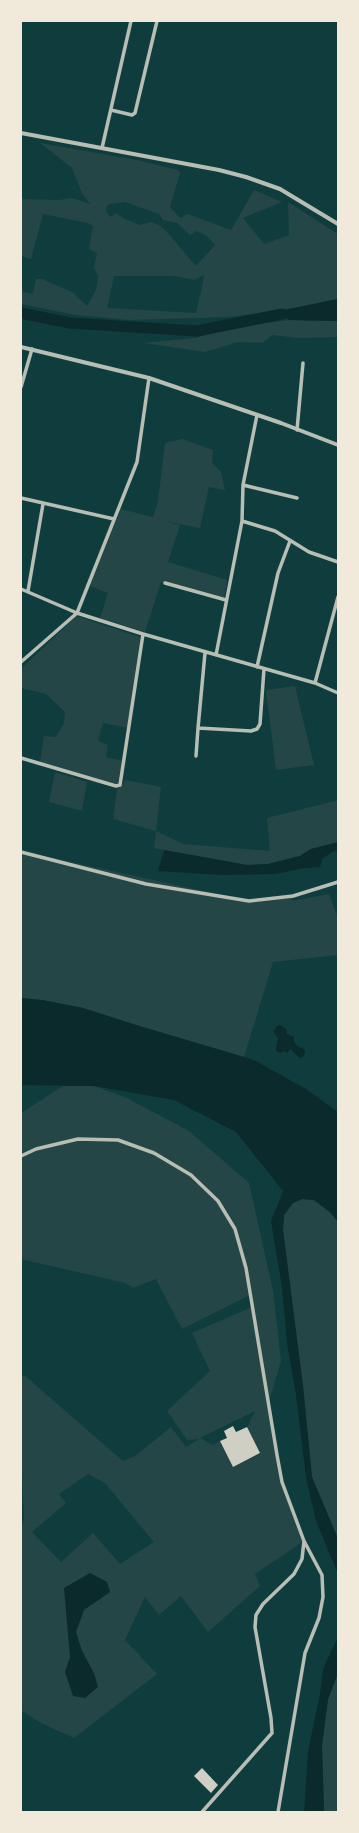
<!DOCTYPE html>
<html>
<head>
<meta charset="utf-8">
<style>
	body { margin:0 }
	#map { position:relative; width:359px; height:1833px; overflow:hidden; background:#0f3d3e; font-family:"Exo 2",sans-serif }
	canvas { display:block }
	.frame { position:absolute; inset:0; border:22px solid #f1e9da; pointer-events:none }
</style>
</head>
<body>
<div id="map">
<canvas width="359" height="1833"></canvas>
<div class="frame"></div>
</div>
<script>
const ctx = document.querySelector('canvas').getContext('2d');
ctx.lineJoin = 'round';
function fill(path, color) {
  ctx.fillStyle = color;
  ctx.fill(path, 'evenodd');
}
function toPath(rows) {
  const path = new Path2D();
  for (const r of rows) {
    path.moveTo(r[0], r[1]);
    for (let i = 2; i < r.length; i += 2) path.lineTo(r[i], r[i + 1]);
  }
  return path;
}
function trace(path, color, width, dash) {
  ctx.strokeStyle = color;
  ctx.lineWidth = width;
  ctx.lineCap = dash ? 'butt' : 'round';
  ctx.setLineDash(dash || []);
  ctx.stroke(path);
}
const green = toPath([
	[40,143,137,160,178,170,180,173,170,207,180,218,188,214,231,230,254,190,282,202,243,218,264,244,289,235,288,202,338,234,338,299,279,311,228,317,129,320,75,315,21,304,21,291,33,294,36,279,42,279,72,292,87,306,96,290,98,277,94,267,97,253,89,249,93,226,88,223,43,214,31,259,21,256,21,199,59,200,72,198,90,204,82,193,72,168],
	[125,202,159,214,163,220,177,223,190,235,197,231,207,236,215,245,196,266,166,231,159,225,151,222,140,225,123,218,116,213,111,217,107,213,106,208,109,204],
	[204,275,202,287,196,313,107,308,114,276,175,276,194,280],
	[289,320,338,321,338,337,299,338,272,335,263,343,238,342,205,352,144,343,195,338,235,327],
	[183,439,213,450,212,463,221,472,225,490,209,487,200,528,164,521,180,525,168,562,227,580,224,600,161,582,145,632,100,618,108,593,90,586,121,509,153,517,158,501,165,443],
	[76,616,140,637,128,728,103,723,98,741,108,745,106,757,124,761,120,784,114,784,40,762,44,736,56,737,64,723,65,712,46,694,21,688,21,669],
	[295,686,314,765,276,770,266,690],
	[55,772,87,782,82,811,49,802],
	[126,780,161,787,156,831,183,844,270,851,267,818,338,800,338,842,311,849,300,856,268,864,247,865,154,848,156,831,113,819,117,790],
	[21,851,249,901,293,896,292,901,329,894,338,918,338,955,273,962,244,1057,136,1025,83,1008,42,1000,21,998],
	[63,1086,94,1086,125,1097,189,1131,249,1183,273,1291,281,1361,268,1405,282,1482,304,1541,255,1574,260,1586,208,1632,181,1596,159,1615,145,1597,125,1640,157,1674,74,1738,43,1724,22,1711,21,1529,24,1519,21,1451,21,1377,24,1375,123,1461,135,1456,171,1427,186,1447,199,1439,187,1440,167,1411,210,1371,192,1333,252,1307,250,1295,182,1329,156,1279,133,1288,125,1283,21,1259,21,1113],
	[255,1411,247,1428,260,1454,233,1466,220,1441,213,1445,200,1438],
	[88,1474,105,1483,154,1542,120,1564,93,1533,61,1562,32,1532,66,1503,59,1494],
	[302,1199,314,1200,331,1213,338,1222,338,1539,312,1477,303,1386,283,1230,284,1215,293,1203],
	[338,1673,338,1812,324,1812,322,1745,328,1699]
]);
const water = toPath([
	[338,299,338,321,289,320,279,311],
	[338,842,338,852,334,851,323,858,320,867,305,868,275,874,222,875,158,871,164,850,247,865,268,864,300,856,311,849],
	[21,998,42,1000,83,1008,136,1025,254,1060,306,1089,338,1112,338,1222,331,1213,314,1200,302,1199,293,1203,284,1215,283,1230,303,1386,312,1477,338,1539,338,1574,316,1521,306,1477,296,1395,287,1343,282,1287,271,1221,283,1191,236,1132,174,1100,94,1086,21,1085],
	[281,1025,286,1029,287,1034,294,1037,294,1042,298,1047,303,1048,305,1052,304,1056,300,1058,290,1049,288,1053,284,1051,281,1053,277,1052,276,1047,278,1038,275,1034,274,1031,277,1026],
	[90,1573,107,1582,110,1592,84,1610,76,1632,82,1651,94,1673,98,1687,85,1698,73,1696,65,1672,70,1657,64,1588],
	[338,1637,338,1673,328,1699,322,1745,324,1812,304,1812,308,1751,320,1694,323,1669]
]);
const river = toPath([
	[21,313,70,323,197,331,282,314]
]);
const building = toPath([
	[233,1426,236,1432,247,1427,260,1453,233,1467,220,1441,227,1438,224,1431],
	[202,1768,218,1785,211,1793,194,1776]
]);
const minor = toPath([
	[111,110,132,115,135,113,157,21],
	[102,148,131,21],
	[21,387,32,349],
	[297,430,303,363],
	[243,485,297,498],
	[21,498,114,519],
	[242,521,275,531,309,552,338,562],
	[165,583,226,600],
	[21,589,77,613,143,634,315,683,338,597],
	[28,591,43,504],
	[205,653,198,728,251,731,257,729,260,724,264,669],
	[216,655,242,521,243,485,257,415],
	[21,662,77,613,137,462,149,378],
	[257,667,278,573,290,541],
	[315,683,338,693],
	[196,756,198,728],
	[21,758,116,786,120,785,143,634],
	[21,852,146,884,249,901,293,896,338,882],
	[21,1156,36,1149,78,1139,118,1140,154,1153,191,1175,218,1201,235,1229,246,1268,277,1455,282,1482,304,1541,302,1559,294,1574,263,1604,256,1615,255,1627,271,1718,272,1733,202,1812],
	[278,1812,305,1653,319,1618,323,1597,322,1575,304,1541]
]);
const tertiary = toPath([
	[21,133,219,170,246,177,280,189,338,224],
	[21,347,149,378,281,423,338,445]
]);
fill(green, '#244646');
fill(water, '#0a2a2b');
trace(river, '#0a2a2b', 11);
fill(building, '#cfcfc3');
trace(minor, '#b8beb3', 3.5);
trace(tertiary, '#b8beb3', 4);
</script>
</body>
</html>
